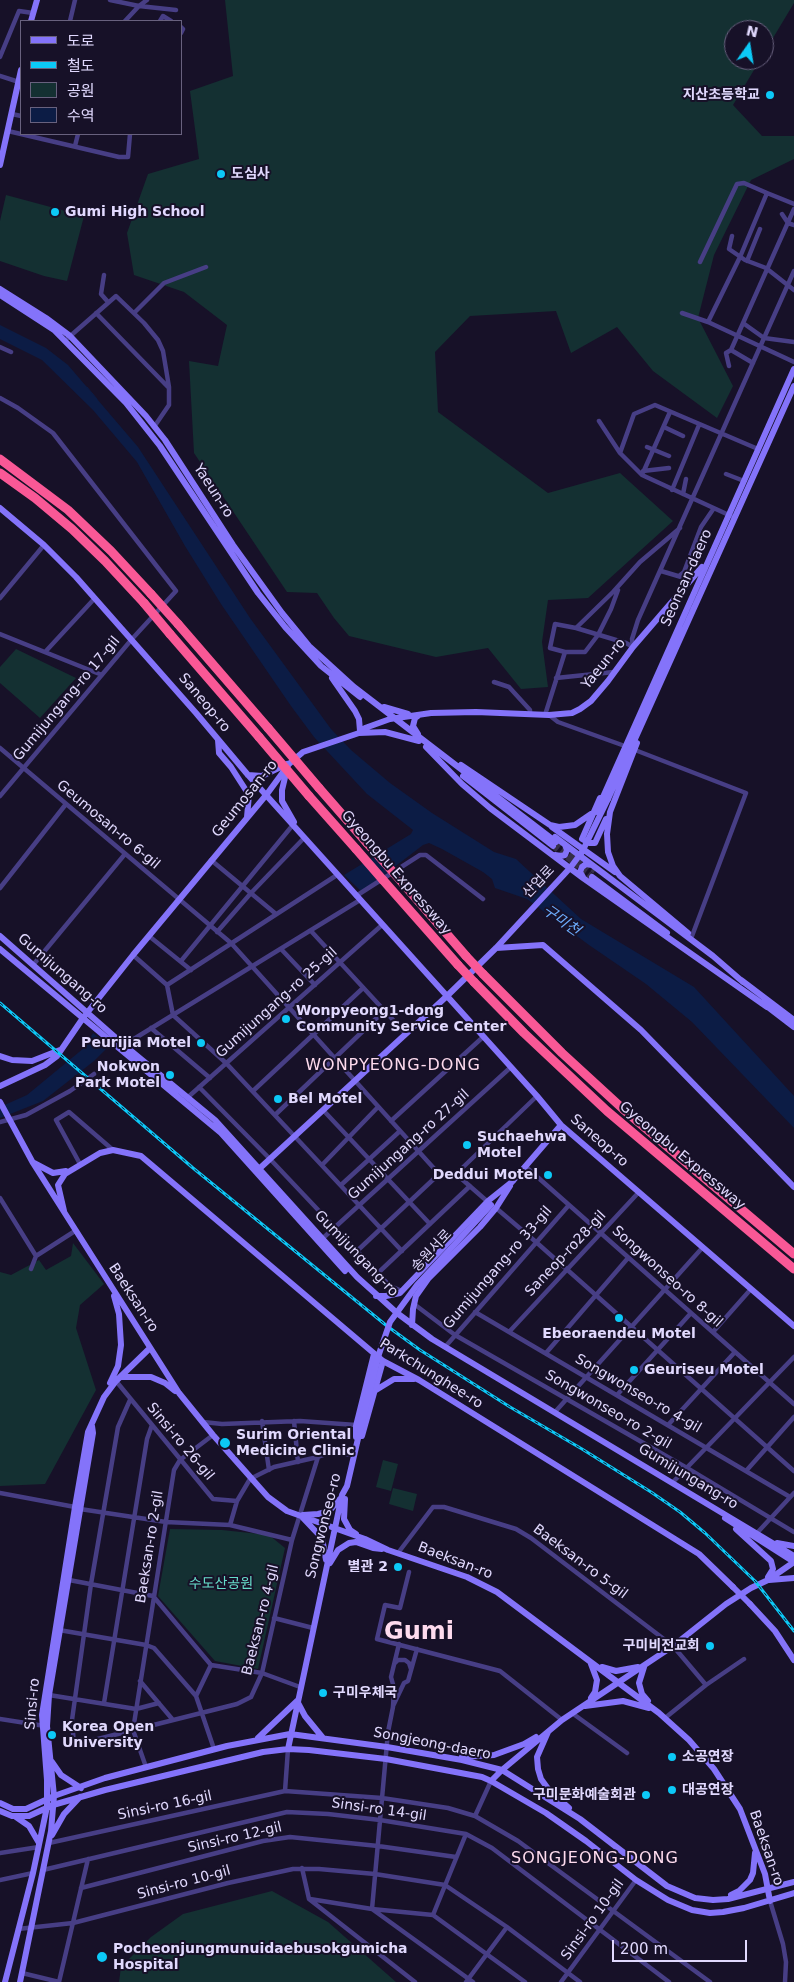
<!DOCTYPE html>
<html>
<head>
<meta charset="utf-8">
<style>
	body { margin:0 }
	#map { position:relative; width:794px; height:1982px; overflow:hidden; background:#171128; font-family:"DejaVu Sans","Noto Sans KR",sans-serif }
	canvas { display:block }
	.legend { position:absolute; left:20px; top:20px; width:162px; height:115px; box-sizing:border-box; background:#171128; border:1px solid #68617e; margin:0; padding:6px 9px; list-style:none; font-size:15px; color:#e1d9fe }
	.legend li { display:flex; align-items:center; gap:10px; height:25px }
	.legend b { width:25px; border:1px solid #68617e }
	.north { position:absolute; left:724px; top:20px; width:50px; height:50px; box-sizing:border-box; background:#171128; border:1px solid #68617e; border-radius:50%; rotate:13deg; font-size:14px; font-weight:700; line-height:20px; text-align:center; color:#e1d9fe }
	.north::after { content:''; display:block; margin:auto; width:18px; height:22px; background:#0cc9f7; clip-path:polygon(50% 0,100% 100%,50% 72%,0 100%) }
	.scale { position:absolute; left:612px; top:1940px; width:135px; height:22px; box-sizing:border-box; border:2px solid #e1d9fe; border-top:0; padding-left:6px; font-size:15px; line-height:18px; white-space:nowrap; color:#e1d9fe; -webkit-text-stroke:4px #171128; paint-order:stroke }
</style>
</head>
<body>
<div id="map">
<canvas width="794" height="1982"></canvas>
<ul class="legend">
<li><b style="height:6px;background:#8473fa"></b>도로</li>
<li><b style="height:6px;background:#0cc9f7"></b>철도</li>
<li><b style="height:14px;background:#143032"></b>공원</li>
<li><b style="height:14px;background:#0c1c45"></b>수역</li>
</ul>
<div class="north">N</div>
<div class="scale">200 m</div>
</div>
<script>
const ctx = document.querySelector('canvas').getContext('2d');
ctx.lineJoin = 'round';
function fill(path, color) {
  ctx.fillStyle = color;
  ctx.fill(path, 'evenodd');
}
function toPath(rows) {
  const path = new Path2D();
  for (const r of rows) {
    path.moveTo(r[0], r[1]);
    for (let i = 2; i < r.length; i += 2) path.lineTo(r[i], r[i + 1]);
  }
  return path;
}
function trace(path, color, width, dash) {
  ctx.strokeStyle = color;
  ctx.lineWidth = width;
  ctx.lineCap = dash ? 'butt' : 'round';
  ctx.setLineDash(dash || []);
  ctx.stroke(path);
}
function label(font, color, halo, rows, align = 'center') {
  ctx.font = font + ' "DejaVu Sans","Noto Sans KR",sans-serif';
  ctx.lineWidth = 4;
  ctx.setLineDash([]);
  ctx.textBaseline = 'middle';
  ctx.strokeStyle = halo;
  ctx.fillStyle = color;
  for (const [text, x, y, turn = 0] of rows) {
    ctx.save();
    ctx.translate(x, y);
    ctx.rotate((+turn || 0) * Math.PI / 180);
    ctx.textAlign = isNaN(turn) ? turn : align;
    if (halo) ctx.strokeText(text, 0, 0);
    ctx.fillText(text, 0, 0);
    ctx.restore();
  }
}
const green = toPath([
	[225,0,794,0,794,3,764,53,764,30,734,30,734,60,760,60,733,105,762,136,794,136,794,159,751,180,714,255,698,318,733,386,717,418,653,371,617,327,571,353,556,311,470,316,435,352,438,412,548,493,620,473,673,521,588,598,548,600,542,642,548,687,521,689,488,648,436,657,349,636,334,618,317,593,287,592,194,453,189,361,218,366,227,325,184,292,134,275,127,233,148,174,199,159,190,91,233,76],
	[6,195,84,216,67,281,44,276,0,261,0,221],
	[16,649,76,678,40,718,0,683,0,667],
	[73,1243,104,1284,80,1305,76,1328,96,1390,45,1484,0,1486,0,1272,11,1275,39,1260,46,1270,71,1256],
	[383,1460,398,1464,391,1491,376,1487],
	[393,1488,417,1494,413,1511,389,1504],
	[170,1529,222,1530,269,1535,285,1548,258,1669,215,1661,158,1596],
	[272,1891,328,1922,396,1982,119,1982,121,1967,151,1937,183,1914]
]);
const water = toPath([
	[0,325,46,348,68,365,138,447,250,618,331,729,351,750,390,783,432,813,494,852,516,859,581,919,694,987,794,1096,794,1128,692,1022,646,984,589,945,527,899,495,888,492,879,483,872,442,849,429,843,423,845,362,892,344,875,411,834,413,830,367,794,314,737,291,706,221,604,185,546,137,462,93,410,42,360,0,339],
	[93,1033,109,1046,94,1061,43,1101,0,1118,0,1107,27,1095,84,1048]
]);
const stream = toPath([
	[87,387,97,399]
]);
const secondaryTunnel = toPath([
	[556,842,595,871],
	[553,846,592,877]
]);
const street = toPath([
	[110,0,139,6,125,21],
	[139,6,176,10],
	[139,6,147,0],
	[70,21,75,0],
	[160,21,163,16,171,21],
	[181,27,183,29,181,33],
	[0,57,19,11,33,13],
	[0,76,19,82],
	[12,114,21,116],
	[8,131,119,157,128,157,130,134],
	[75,146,78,134],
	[782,214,788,223,794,225],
	[732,236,729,249,745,260,766,268,794,290],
	[747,261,760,229],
	[700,262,737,184,744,183,767,193],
	[104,275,101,294,108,302],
	[96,313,168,387],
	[134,313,164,283,206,267],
	[682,313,708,322,794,362],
	[708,322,740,257,767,193,794,204],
	[743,323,764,338,794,342],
	[68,338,116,296,144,323,158,340,163,351,169,387,169,405,154,427],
	[0,347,11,352],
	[731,350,753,363],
	[729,366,726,353,731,350,794,209],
	[0,398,18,408,53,433,176,591,132,639,0,796],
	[599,421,620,453],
	[664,427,683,436],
	[647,447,669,456],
	[643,471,669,468],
	[726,474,744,481],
	[642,475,670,412],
	[672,490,699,425],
	[683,494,686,479],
	[731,516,642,475,620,453,634,414,655,405,758,449],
	[661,571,688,579,691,578],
	[679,576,684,572,701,527,714,508],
	[0,598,44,545],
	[576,628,613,592,640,562,680,528],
	[0,634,102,675],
	[633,647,632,639,638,620,794,271],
	[46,651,95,598],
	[565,652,585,652,598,635,611,609,618,590],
	[556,678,614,672],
	[494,682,509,687,530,710,530,714],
	[545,715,565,652,550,648,555,624,576,628,626,643,633,647],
	[549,715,558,722,622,745],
	[0,748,231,943,439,1174,456,1174,488,1202],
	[635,750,746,793,692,936],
	[211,860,276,914],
	[0,888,66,804],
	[356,896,420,855,426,855,483,899],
	[311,931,406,1034],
	[217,932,251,893,304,838],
	[149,936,191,970],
	[281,949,315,985],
	[133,955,167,985,173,1015,226,1063,402,1251],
	[181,961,292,826],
	[33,965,125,854],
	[167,985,337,875],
	[151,1028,210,1078],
	[124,1045,360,900],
	[199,1087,270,1159,390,1286,402,1291],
	[253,1091,363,988],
	[187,1098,382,925],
	[323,1110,430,1224],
	[275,1115,384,1011],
	[391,1121,483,1037],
	[0,1122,26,1115,70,1091,94,1074],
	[80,1164,56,1120,69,1112,113,1150],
	[322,1165,378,1107],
	[525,1166,794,1404],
	[456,1174,537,1096],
	[341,1185,400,1131],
	[0,1198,36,1256],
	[496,1208,536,1242,794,1471],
	[322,1239,511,1067],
	[357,1251,439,1174],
	[31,1269,36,1256,75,1231],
	[378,1273,470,1186],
	[414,1304,455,1335,687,1468,794,1532],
	[475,1312,790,1497],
	[509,1332,639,1192],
	[713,1332,751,1289],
	[445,1347,569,1205],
	[546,1353,628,1258],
	[116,1381,213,1499,237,1501],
	[617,1395,691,1313],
	[130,1400,118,1427,91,1584,72,1720,74,1745,237,1704,251,1697,262,1673,292,1540,318,1457],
	[555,1412,703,1247],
	[262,1421,269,1470],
	[294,1421,298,1462],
	[203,1422,222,1424,300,1421,356,1425],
	[668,1425,735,1352],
	[746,1471,794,1417],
	[673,1482,794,1357],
	[0,1493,75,1507],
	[80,1509,166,1522,230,1525,292,1540],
	[230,1525,237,1501,250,1479,274,1467,318,1457,329,1453,355,1455],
	[757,1533,794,1493],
	[398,1553,433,1507,444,1507,516,1529,531,1538,673,1646,706,1685],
	[409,1572,400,1608,385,1605,377,1639,500,1671,562,1720],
	[69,1580,153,1596,211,1665,262,1673,300,1687],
	[274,1618,313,1628],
	[59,1630,146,1645,154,1648,196,1696,214,1749],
	[399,1644,391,1677,394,1688,393,1707,388,1732,372,1909,473,1982],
	[395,1663,398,1660,405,1660,409,1663,411,1669],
	[140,1681,173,1720],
	[49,1695,136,1709,159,1703],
	[196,1696,211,1665],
	[104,1703,147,1439,152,1425],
	[393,1706,404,1683,408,1681,417,1649],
	[572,1713,627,1753],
	[665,1718,706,1685,744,1659],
	[0,1719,45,1726],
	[146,1767,133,1730,174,1470,180,1460,213,1435],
	[285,1791,288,1749],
	[475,1816,491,1781],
	[49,1843,285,1791,382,1798,448,1808,475,1816,518,1841,710,1982],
	[0,1853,39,1847],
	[302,1868,309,1899,415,1982],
	[43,1870,287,1812,328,1814,380,1820,466,1834,492,1848,669,1982],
	[0,1880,33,1873],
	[81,1888,263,1841,290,1837,378,1846,456,1857],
	[310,1899,372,1909,433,1915],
	[770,1901,783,1944,786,1962,785,1982],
	[433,1915,525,1982],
	[433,1915,466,1834],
	[18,1929,73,1923,228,1883,293,1869,319,1869,375,1874,445,1885,507,1927,580,1982],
	[22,1973,59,1982],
	[59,1982,88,1859],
	[466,1982,507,1927],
	[561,1982,636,1880]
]);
const secondary = toPath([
	[31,21,37,0],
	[0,165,21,70],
	[0,289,46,318,70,336,146,416,165,440,233,545,282,613,309,646,354,687,556,842],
	[0,295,54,330,126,403,160,446,258,593,285,627,321,666,360,697],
	[0,508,44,545,76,577,196,713,248,775,537,1096,561,1125,794,1326],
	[332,678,355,711,359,719,360,731],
	[384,707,408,714],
	[360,732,365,728,390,719,431,713,476,712,549,715,572,713,580,709,591,701,608,681,633,647,702,567],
	[418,734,413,726,415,718,419,715],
	[218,740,219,753,231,767,249,795,247,817],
	[637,743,610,812,607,834,608,852,613,866,620,876,688,933],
	[426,747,462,784,490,808,583,878,767,1007],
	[461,765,550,825,559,827,575,825,591,814],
	[287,769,282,790,282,801,294,822],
	[248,775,262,776,287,764],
	[463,776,553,846],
	[603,797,794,369],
	[600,798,582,839,589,843,595,843,606,819],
	[608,799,794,386],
	[552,827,615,872],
	[555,837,713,956,743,982],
	[555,855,561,856,565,855,567,850,565,845],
	[583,877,580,872,582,867,586,864,592,865],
	[592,877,667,933],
	[0,936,124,1045,215,1120,357,1277,397,1313,432,1339,794,1556],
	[496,948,543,945,641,1030,794,1187],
	[0,949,221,1133,345,1271],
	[741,980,794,1020],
	[764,1004,794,1027],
	[0,1056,12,1060,32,1061,60,1050],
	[0,1086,45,1065,57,1056,83,1018,133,955,267,794,289,764,303,752,359,733,385,732,419,741],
	[0,1102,33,1163,179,1393,213,1435,268,1497,287,1511,365,1539,388,1550,467,1577,497,1592,659,1713,689,1740,714,1769,740,1809,765,1874,770,1901],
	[34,1163,53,1173,66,1171],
	[259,1169,447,996,496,948,570,868,582,852],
	[511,1183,561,1125],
	[64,1211,58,1185,65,1174,100,1153,113,1150,141,1156,383,1361,419,1380,699,1554,733,1587],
	[376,1296,386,1296,400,1293,488,1201,513,1181],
	[412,1325,413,1309,416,1296,428,1279,480,1227,496,1208,510,1186],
	[120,1377,151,1377,165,1383,175,1391],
	[110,1383,118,1366,121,1345,119,1314,114,1296],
	[376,1390,394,1379,414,1379],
	[362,1436,383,1361],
	[356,1437,356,1426,374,1354],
	[345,1499,344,1519,350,1530,356,1534],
	[303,1515,318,1514,326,1512,331,1509,340,1499],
	[303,1518,322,1538,326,1560],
	[725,1518,794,1562],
	[736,1529,771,1561,773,1569,768,1577],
	[777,1543,794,1546],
	[330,1563,338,1550,349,1543,356,1542,373,1548,382,1549],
	[769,1580,794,1578],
	[750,1604,775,1631,794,1660],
	[602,1667,616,1671,638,1667],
	[644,1667,639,1683,642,1694,648,1701],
	[591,1698,595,1692,597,1680,591,1664],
	[297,1701,305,1716,323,1738],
	[585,1706,623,1701,649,1708],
	[548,1732,537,1757,538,1769,541,1779,549,1790,569,1808],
	[258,1738,296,1702],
	[288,1749,342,1495,347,1486,360,1430],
	[462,1757,494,1755,524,1744,536,1737],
	[52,1762,61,1775,81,1788],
	[491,1781,502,1770,562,1720,673,1646,726,1604,751,1588,768,1580,794,1562],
	[0,1803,13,1809,26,1809,54,1796,105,1778,227,1746,290,1734,387,1747,462,1760,502,1770,580,1819,667,1886,695,1898,713,1900,728,1899,794,1882],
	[0,1811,12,1816,29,1816,53,1805,105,1790,263,1752,288,1749,309,1750,386,1759,482,1777,491,1781,546,1813,586,1841,636,1880,668,1900,692,1910,710,1913,723,1912,744,1908,794,1893],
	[16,1817,29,1826,39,1843],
	[52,1835,64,1814,80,1797],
	[731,1895,739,1891,750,1880,753,1873,755,1853],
	[5,1982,33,1873,47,1807,47,1780,42,1715,75,1507,88,1432,104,1397,116,1381,150,1348],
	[20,1982,51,1831,54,1796,47,1726,49,1695,93,1433,92,1426]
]);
const highway = toPath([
	[0,459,68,510,111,551,151,594],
	[0,473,35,498,72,529,105,561,144,603],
	[178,624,268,728],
	[170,634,259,737],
	[319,788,367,843],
	[309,796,356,849],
	[394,873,466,956],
	[383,880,458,965],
	[483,974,562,1053,623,1109,794,1254],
	[474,982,524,1033,607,1111,794,1269]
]);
const rail = toPath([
	[0,1003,193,1168,387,1326,420,1350,510,1407,582,1449,651,1492,680,1512,705,1533,755,1581,794,1631]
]);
const secondaryBridge = toPath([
	[597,812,603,797],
	[582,852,608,799],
	[360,1430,379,1354,390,1322,417,1285,491,1205],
	[733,1587,750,1604]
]);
const highwayBridge = toPath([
	[151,594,178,624],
	[144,603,170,634],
	[268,728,319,788],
	[259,737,309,796],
	[367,843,394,873],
	[356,849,383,880],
	[466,956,483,974],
	[458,965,474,982]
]);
const markers = [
	[770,95,5,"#0cc9f7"],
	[221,174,5,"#0cc9f7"],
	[55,212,5,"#0cc9f7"],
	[286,1019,5,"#0cc9f7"],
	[201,1043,5,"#0cc9f7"],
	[170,1075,5,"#0cc9f7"],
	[278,1099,5,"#0cc9f7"],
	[467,1145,5,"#0cc9f7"],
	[548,1175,5,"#0cc9f7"],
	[619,1318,5,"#0cc9f7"],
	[634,1370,5,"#0cc9f7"],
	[225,1443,6,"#0cc9f7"],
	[398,1567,5,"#0cc9f7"],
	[710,1646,5,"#0cc9f7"],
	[323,1693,5,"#0cc9f7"],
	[52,1735,5,"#0cc9f7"],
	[672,1757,5,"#0cc9f7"],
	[672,1790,5,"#0cc9f7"],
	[646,1795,5,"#0cc9f7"],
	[102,1957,6,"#0cc9f7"]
];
const poiNames = [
	["지산초등학교",760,95,"right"],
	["도심사",231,174],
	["Gumi High School",65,212],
	["Wonpyeong1-dong",296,1011],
	["Community Service Center",296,1027],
	["Peurijia Motel",191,1043,"right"],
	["Nokwon",160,1067,"right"],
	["Park Motel",160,1083,"right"],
	["Bel Motel",288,1099],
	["Suchaehwa",477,1137],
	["Motel",477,1153],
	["Deddui Motel",538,1175,"right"],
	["Ebeoraendeu Motel",619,1334,"center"],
	["Geuriseu Motel",644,1370],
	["Surim Oriental",236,1435],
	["Medicine Clinic",236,1451],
	["별관 2",388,1567,"right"],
	["구미비전교회",700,1646,"right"],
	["구미우체국",333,1693],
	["Korea Open",62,1727],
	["University",62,1743],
	["소공연장",682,1757],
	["대공연장",682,1790],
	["구미문화예술회관",636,1795,"right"],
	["Pocheonjungmunuidaebusokgumicha",113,1949],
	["Hospital",113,1965]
];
const streetNames = [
	["Yaeun-ro",213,491,57],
	["Seonsan-daero",687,578,-66],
	["Yaeun-ro",604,664,-51],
	["Gumijungang-ro 17-gil",67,699,-50],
	["Saneop-ro",204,703,50],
	["Geumosan-ro",245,799,-51],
	["Geumosan-ro 6-gil",108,825,40],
	["Gyeongbu Expressway",396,873,49],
	["산업로",539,882,-46],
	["Gumijungang-ro",62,974,41],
	["Gumijungang-ro 25-gil",277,1003,-42],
	["Saneop-ro",599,1141,41],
	["Gumijungang-ro 27-gil",409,1145,-42],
	["Gyeongbu Expressway",682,1156,40],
	["송원서로",432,1251,-47],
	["Gumijungang-ro",356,1254,46],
	["Saneop-ro28-gil",566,1254,-47],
	["Gumijungang-ro 33-gil",498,1268,-49],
	["Songwonseo-ro 8-gil",667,1277,42],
	["Baeksan-ro",133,1298,57],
	["Parkchunghee-ro",431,1374,32],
	["Songwonseo-ro 4-gil",638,1394,30],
	["Songwonseo-ro 2-gil",608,1410,30],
	["Sinsi-ro 26-gil",180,1442,50],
	["Gumijungang-ro",688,1477,31],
	["Songwonseo-ro",324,1526,-76],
	["Baeksan-ro 2-gil",150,1547,-81],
	["Baeksan-ro",455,1561,21],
	["Baeksan-ro 5-gil",580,1562,37],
	["Baeksan-ro 4-gil",261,1620,-76],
	["Sinsi-ro",33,1704,-85],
	["Songjeong-daero",432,1744,11],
	["Sinsi-ro 16-gil",165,1806,-12],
	["Sinsi-ro 14-gil",379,1810,8],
	["Sinsi-ro 12-gil",235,1838,-13],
	["Baeksan-ro",766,1848,71],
	["Sinsi-ro 10-gil",184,1883,-15],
	["Sinsi-ro 10-gil",593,1920,-54]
];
const parkNames = [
	["수도산공원",221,1584]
];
const waterNames = [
	["구미천",561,921,35]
];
const quarterNames = [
	["WONPYEONG-DONG",393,1066],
	["SONGJEONG-DONG",595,1859]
];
const townNames = [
	["Gumi",419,1633]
];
fill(green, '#143032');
fill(water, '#0c1c45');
trace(stream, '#0c1c45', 1);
trace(secondaryTunnel, '#352f48', 6, [6, 3]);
trace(street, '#473e85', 4.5);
trace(secondary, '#8473fa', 6);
trace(highway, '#f95896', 9);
trace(rail, '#0cc9f7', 3);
trace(rail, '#171128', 1, [4]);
trace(secondaryBridge, '#8473fa', 6);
trace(highwayBridge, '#f95896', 9);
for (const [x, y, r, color] of markers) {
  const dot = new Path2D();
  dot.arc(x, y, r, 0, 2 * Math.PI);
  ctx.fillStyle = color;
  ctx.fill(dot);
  trace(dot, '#171128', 2);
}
label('bold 14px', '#e1d9fe', '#171128', poiNames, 'left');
label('14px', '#e1d9fe', '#171128', streetNames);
label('14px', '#66ddca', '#171128', parkNames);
label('italic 15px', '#6baafa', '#171128', waterNames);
ctx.letterSpacing = '1px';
label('16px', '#fedbee', '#171128', quarterNames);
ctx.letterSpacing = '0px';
label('bold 24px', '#fedbee', '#171128', townNames);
</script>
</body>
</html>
